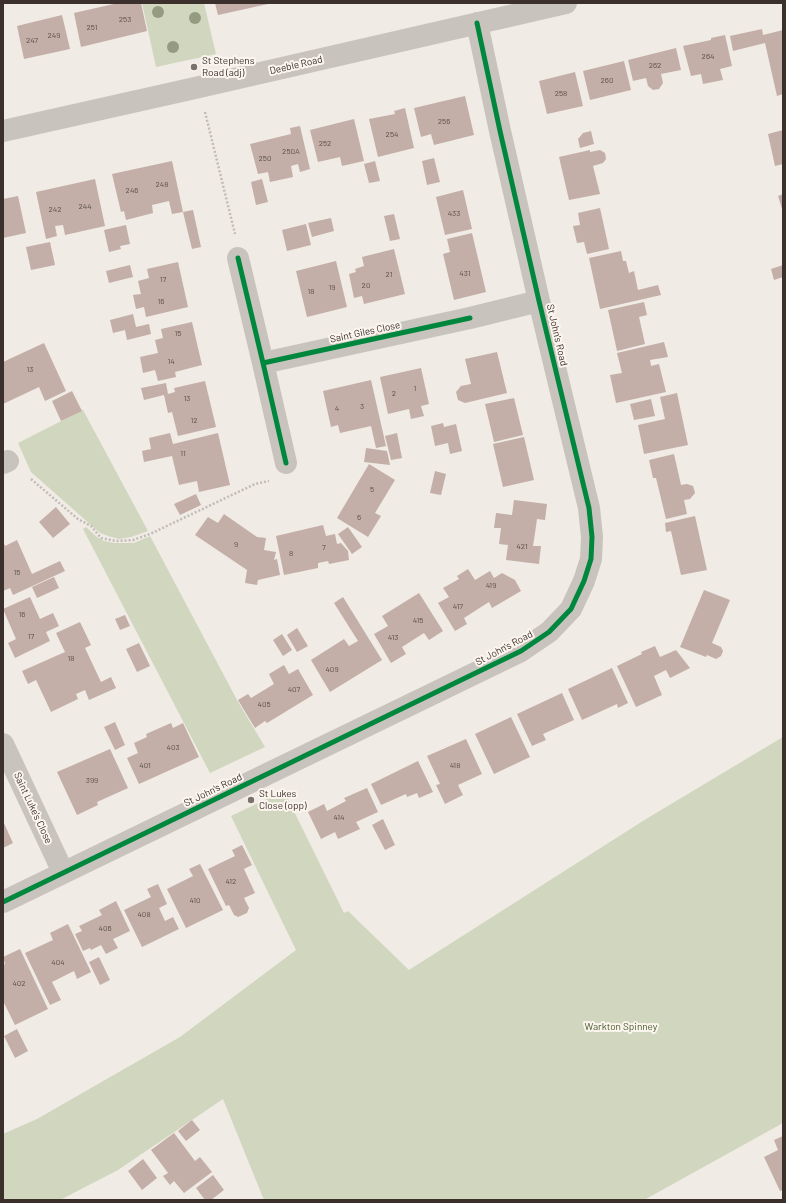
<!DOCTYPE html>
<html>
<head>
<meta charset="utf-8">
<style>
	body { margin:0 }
	#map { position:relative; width:786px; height:1203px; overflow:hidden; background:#f0ebe5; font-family:Barlow,sans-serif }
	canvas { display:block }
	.frame { position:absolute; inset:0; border:4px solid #3b302b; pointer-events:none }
</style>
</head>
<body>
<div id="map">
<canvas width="786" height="1203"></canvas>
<div class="frame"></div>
</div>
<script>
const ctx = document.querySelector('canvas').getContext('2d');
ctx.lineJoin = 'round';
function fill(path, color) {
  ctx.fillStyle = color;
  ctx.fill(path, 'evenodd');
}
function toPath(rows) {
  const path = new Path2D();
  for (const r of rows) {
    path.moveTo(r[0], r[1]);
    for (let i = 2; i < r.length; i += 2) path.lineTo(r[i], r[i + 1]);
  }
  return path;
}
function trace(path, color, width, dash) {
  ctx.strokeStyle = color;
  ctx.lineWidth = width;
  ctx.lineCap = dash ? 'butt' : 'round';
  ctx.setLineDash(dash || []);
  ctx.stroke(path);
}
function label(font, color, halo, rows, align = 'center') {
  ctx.font = font + ' Barlow,sans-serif';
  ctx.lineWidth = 4;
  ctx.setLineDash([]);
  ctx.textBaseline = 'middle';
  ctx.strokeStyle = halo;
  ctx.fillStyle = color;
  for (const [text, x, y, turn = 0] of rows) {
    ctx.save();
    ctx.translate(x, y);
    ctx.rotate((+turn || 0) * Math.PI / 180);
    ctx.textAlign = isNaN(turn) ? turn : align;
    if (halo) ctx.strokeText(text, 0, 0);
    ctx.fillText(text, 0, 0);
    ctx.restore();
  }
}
const green = toPath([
	[142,3,204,3,216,54,156,67],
	[83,410,148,531,131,537,119,539,108,536,100,533,31,472,18,443],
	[86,527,97,537,104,541,114,543,134,543,150,536,237,700,265,747,210,773,83,529],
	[783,737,783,1123,644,1200,264,1200,223,1099,118,1170,60,1200,3,1200,3,1134,37,1119,180,1037,296,950,231,816,284,791,344,913,348,911,409,970,646,819]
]);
const building = toPath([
	[118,3,141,3,147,31,81,47,74,13],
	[215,3,268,3,268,4,218,15],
	[62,15,70,49,24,59,17,26],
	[762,29,763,35,783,30,783,94,777,96,765,43,733,51,730,36],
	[725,35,732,66,720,69,723,80,703,84,701,74,691,76,683,46,711,40,711,38],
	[676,48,681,70,661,74,663,83,659,89,653,90,648,86,646,78,633,81,628,60],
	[624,61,631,90,590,100,583,71],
	[575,72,583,106,547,114,539,81],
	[465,96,474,135,434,145,431,134,421,137,414,108],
	[405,108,414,148,378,157,369,119,395,114,394,111],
	[354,119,364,161,342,166,340,157,318,162,310,130],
	[300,126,310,169,300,172,298,164,291,166,293,177,270,182,268,172,258,174,250,144,291,134,290,128],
	[783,130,783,164,775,166,768,134],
	[591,131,594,144,580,148,578,139,583,133],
	[590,150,590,152,600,150,605,153,606,159,603,163,593,166,600,194,569,200,559,157],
	[434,158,440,182,427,185,422,161],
	[172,161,183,212,172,214,169,201,152,205,153,213,126,220,124,211,121,212,112,174],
	[375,161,380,181,369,183,364,164],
	[95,179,105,226,65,235,63,225,55,226,57,236,46,239,36,192],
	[262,179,268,202,256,205,251,182],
	[463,190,472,229,445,235,436,197],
	[783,194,783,212,778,196],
	[18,196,26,233,3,238,3,199],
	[600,208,609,249,587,254,584,242,577,243,573,226,580,225,578,213],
	[193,210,201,247,192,249,183,212],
	[394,214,400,239,390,241,384,216],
	[331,218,334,231,312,237,308,223],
	[306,224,311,245,287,251,282,230],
	[126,225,130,244,120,246,121,249,109,252,104,230],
	[472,233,486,292,454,300,443,254,450,252,447,239],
	[50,242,55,265,31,270,26,247],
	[394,249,405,294,364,304,362,296,354,298,349,274,356,272,355,269,364,266,362,257],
	[621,251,623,261,626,261,629,273,634,271,638,290,658,285,661,295,600,309,589,258],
	[336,261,347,307,307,317,296,271],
	[178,262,188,307,146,317,144,307,136,309,133,295,141,294,138,281,149,278,147,269],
	[130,265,133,277,109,283,106,271],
	[783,265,783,277,774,280,771,269],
	[644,302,647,315,639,317,645,344,617,351,608,310],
	[133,314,136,327,149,324,151,334,127,340,125,330,113,333,110,320],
	[192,322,202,365,175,372,176,377,158,381,155,370,143,373,140,357,158,353,155,340,163,338,161,329],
	[664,342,668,357,650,360,651,366,659,364,666,392,616,403,610,375,622,373,617,353],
	[44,343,66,391,45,401,39,387,3,404,3,362],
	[497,352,507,393,465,403,458,400,456,392,461,386,471,384,465,359],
	[421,368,429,404,421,406,424,416,411,419,409,409,388,414,380,377],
	[371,380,386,446,376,448,371,426,340,433,338,425,331,427,323,391],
	[205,381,216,427,178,436,172,412,168,413,164,395,144,400,141,388,166,383,168,394,175,392,174,388],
	[72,391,82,411,61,421,52,401],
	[677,393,688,445,644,454,638,425,665,419,660,397],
	[514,398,523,435,494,442,485,404],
	[651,399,655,416,634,420,630,404],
	[443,423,444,427,456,424,462,451,450,454,448,443,435,446,431,426],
	[170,433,173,444,218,433,230,485,199,492,197,481,179,485,172,456,144,462,142,451,151,449,149,438],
	[397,433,402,458,391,460,385,436],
	[524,437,534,480,503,487,493,444],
	[366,448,387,451,390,465,364,462],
	[674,454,681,485,687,484,693,486,695,493,690,499,684,500,687,514,666,519,656,478,653,478,649,460],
	[369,464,395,480,375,513,381,516,368,537,337,518],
	[435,471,446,474,441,495,430,493],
	[196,494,201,505,180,515,174,504],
	[514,500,547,504,545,520,537,519,535,533,533,546,541,546,539,564,506,560,508,545,499,544,501,528,494,528,496,513,512,515],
	[56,507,70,524,53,538,39,522],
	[224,514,257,537,266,538,264,550,276,552,274,560,277,559,280,575,258,580,257,585,245,583,247,570,195,535,208,517,218,523],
	[695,516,707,570,681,575,671,531,666,532,665,523],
	[323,525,326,536,335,534,337,544,341,543,348,551,349,560,329,564,328,561,318,563,318,568,284,575,276,536],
	[348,527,362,547,352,554,338,534],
	[17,540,32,574,60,561,65,571,13,595,10,588,3,591,3,541,5,546],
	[468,569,475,580,490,571,494,578,502,573,515,580,521,591,492,608,489,602,478,609,464,618,467,624,455,631,438,603,449,597,443,588,459,579,457,576],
	[54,577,59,588,37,598,32,587],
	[704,590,730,600,712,643,721,647,723,651,721,656,716,659,707,655,706,657,680,647],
	[419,593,443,631,429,640,424,633,402,647,406,654,391,663,374,634,388,626,382,616],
	[30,597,40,619,53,613,59,626,46,632,50,641,15,658,8,643,16,639,3,609],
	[343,597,382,660,330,692,311,660,344,639,349,646,358,641,334,603],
	[125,615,130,626,120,630,115,619],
	[80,622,91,645,85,648,101,682,111,677,116,688,89,700,85,690,76,694,78,699,51,712,36,680,28,684,22,671,65,652,56,633],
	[297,628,308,646,297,652,287,635],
	[282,634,292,650,283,656,273,640],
	[139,643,150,666,137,672,126,649],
	[655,646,660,657,676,650,690,668,670,678,666,670,654,676,662,695,636,707,617,666,642,654,641,652],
	[284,665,289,674,298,669,313,695,267,723,265,721,255,728,238,700,248,694,251,698,274,684,269,674],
	[612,668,628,703,618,708,617,704,582,720,568,689],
	[562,693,574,720,543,734,546,740,532,746,517,714],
	[511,717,530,757,494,774,475,734],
	[115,722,125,745,115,750,104,727],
	[171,723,173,728,183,723,199,757,139,784,127,758,138,753,134,743,147,737,146,734],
	[466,739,482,774,458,785,463,795,445,804,436,785,440,784,427,756],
	[110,749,128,788,97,802,98,805,77,815,57,772],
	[418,761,433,792,419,798,417,793,407,797,406,794,381,805,371,784],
	[367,788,378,812,356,822,360,829,338,839,335,832,321,839,308,812,324,804,327,811,346,801,344,798],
	[383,819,395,845,385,850,372,825],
	[3,821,13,843,3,848],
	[242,845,252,865,244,869,255,893,244,898,249,908,247,913,238,917,234,915,229,905,226,906,208,869,235,856,232,850],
	[200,864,223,910,186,928,167,889,193,876,189,869],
	[158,884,167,904,159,908,165,921,173,917,179,929,142,947,124,910,151,897,147,889],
	[116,901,130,931,113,939,118,948,106,954,101,945,91,950,90,948,83,951,75,934,82,931,79,926,102,915,99,910],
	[68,924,91,972,77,979,74,971,52,982,61,1000,50,1005,25,953,53,940,50,933],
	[20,949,48,1009,15,1025,3,1001,3,965,5,964,3,957],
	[99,957,110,980,100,985,89,962],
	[17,1029,28,1051,15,1058,4,1036],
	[192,1120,200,1130,186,1141,178,1131],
	[174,1133,195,1161,200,1157,212,1172,184,1193,174,1181,170,1185,163,1176,168,1173,151,1150],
	[783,1136,783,1190,780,1191,764,1157,778,1150,774,1140],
	[143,1159,157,1178,142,1190,128,1171],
	[213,1175,224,1190,211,1200,205,1200,196,1188]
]);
const path = toPath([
	[205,112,235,234],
	[31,479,78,519,91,526,101,538,116,541,133,540,150,534,255,484,269,481]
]);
const minor = toPath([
	[3,131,195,88,566,3],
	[238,258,263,363,470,318,539,301],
	[263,363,286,463],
	[3,463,8,461],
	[3,744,63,872],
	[3,902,521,651,549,632,571,609,584,581,591,559,592,537,589,508,539,301,500,131,477,23]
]);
const cycleway = toPath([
	[238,258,263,363,470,318],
	[263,363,286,463],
	[3,902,521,651,549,632,571,609,584,581,591,559,592,537,589,508,539,301,500,131,477,23]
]);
const trees = [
	[158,12],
	[195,18],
	[173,47]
];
const markers = [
	[194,67,4,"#7a716c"],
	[251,800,4,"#7a716c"]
];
const numberNames = [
	["253",125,19],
	["251",92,27],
	["249",54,35],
	["247",32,40],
	["264",708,56],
	["262",655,65],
	["260",607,80],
	["258",561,93],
	["256",444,121],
	["254",392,134],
	["252",325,143],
	["250A",291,151],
	["250",265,158],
	["248",162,184],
	["246",132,190],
	["244",85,206],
	["242",55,209],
	["433",454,213],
	["431",465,273],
	["21",389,274],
	["17",163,279],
	["20",366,285],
	["19",332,287],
	["18",311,291],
	["16",161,301],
	["15",178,333],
	["14",171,361],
	["13",30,369],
	["1",415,388],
	["2",394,393],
	["13",187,398],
	["3",362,406],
	["4",337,408],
	["12",194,420],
	["11",183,453],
	["5",372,489],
	["6",359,517],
	["9",236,544],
	["421",522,546],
	["7",324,547],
	["8",291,553],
	["15",17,572],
	["419",491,585],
	["417",458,606],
	["16",22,614],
	["415",418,620],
	["17",31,636],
	["413",393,637],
	["18",71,658],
	["409",332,669],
	["407",294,689],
	["405",264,704],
	["403",173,747],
	["401",145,765],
	["418",455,765],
	["399",92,780],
	["414",339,817],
	["412",231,881],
	["410",195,900],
	["408",144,914],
	["406",105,928],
	["404",58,962],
	["402",19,983]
];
const poiNames = [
	["St Stephens",202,61],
	["Road (adj)",202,73],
	["St Lukes",259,794],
	["Close (opp)",259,806]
];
const streetNames = [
	["Deeble Road",296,65,-13],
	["Saint Giles Close",365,332,-12],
	["St John's Road",557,335,77],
	["St John's Road",504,648,-28],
	["St John's Road",213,790,-26],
	["Saint Luke's Close",33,808,65]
];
const parkNames = [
	["Warkton Spinney",621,1027]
];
fill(green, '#d1d6bf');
fill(building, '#c3afa7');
trace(path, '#c2bbb6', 2.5, [2, 2]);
trace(minor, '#c9c3be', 22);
trace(cycleway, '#00873e', 5);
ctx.fillStyle = '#959b80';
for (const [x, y] of trees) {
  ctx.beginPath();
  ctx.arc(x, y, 6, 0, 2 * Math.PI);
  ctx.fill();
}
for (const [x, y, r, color] of markers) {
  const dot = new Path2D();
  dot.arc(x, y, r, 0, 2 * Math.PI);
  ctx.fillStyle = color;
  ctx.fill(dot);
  trace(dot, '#fbf5ee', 1.5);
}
label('8px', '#5d504a', null, numberNames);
label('10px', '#3b302b', '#fbf5ee', poiNames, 'left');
label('10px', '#3b302b', '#fbf5ee', streetNames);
label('10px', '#4a5a2e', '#fbf5ee', parkNames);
</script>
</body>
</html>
